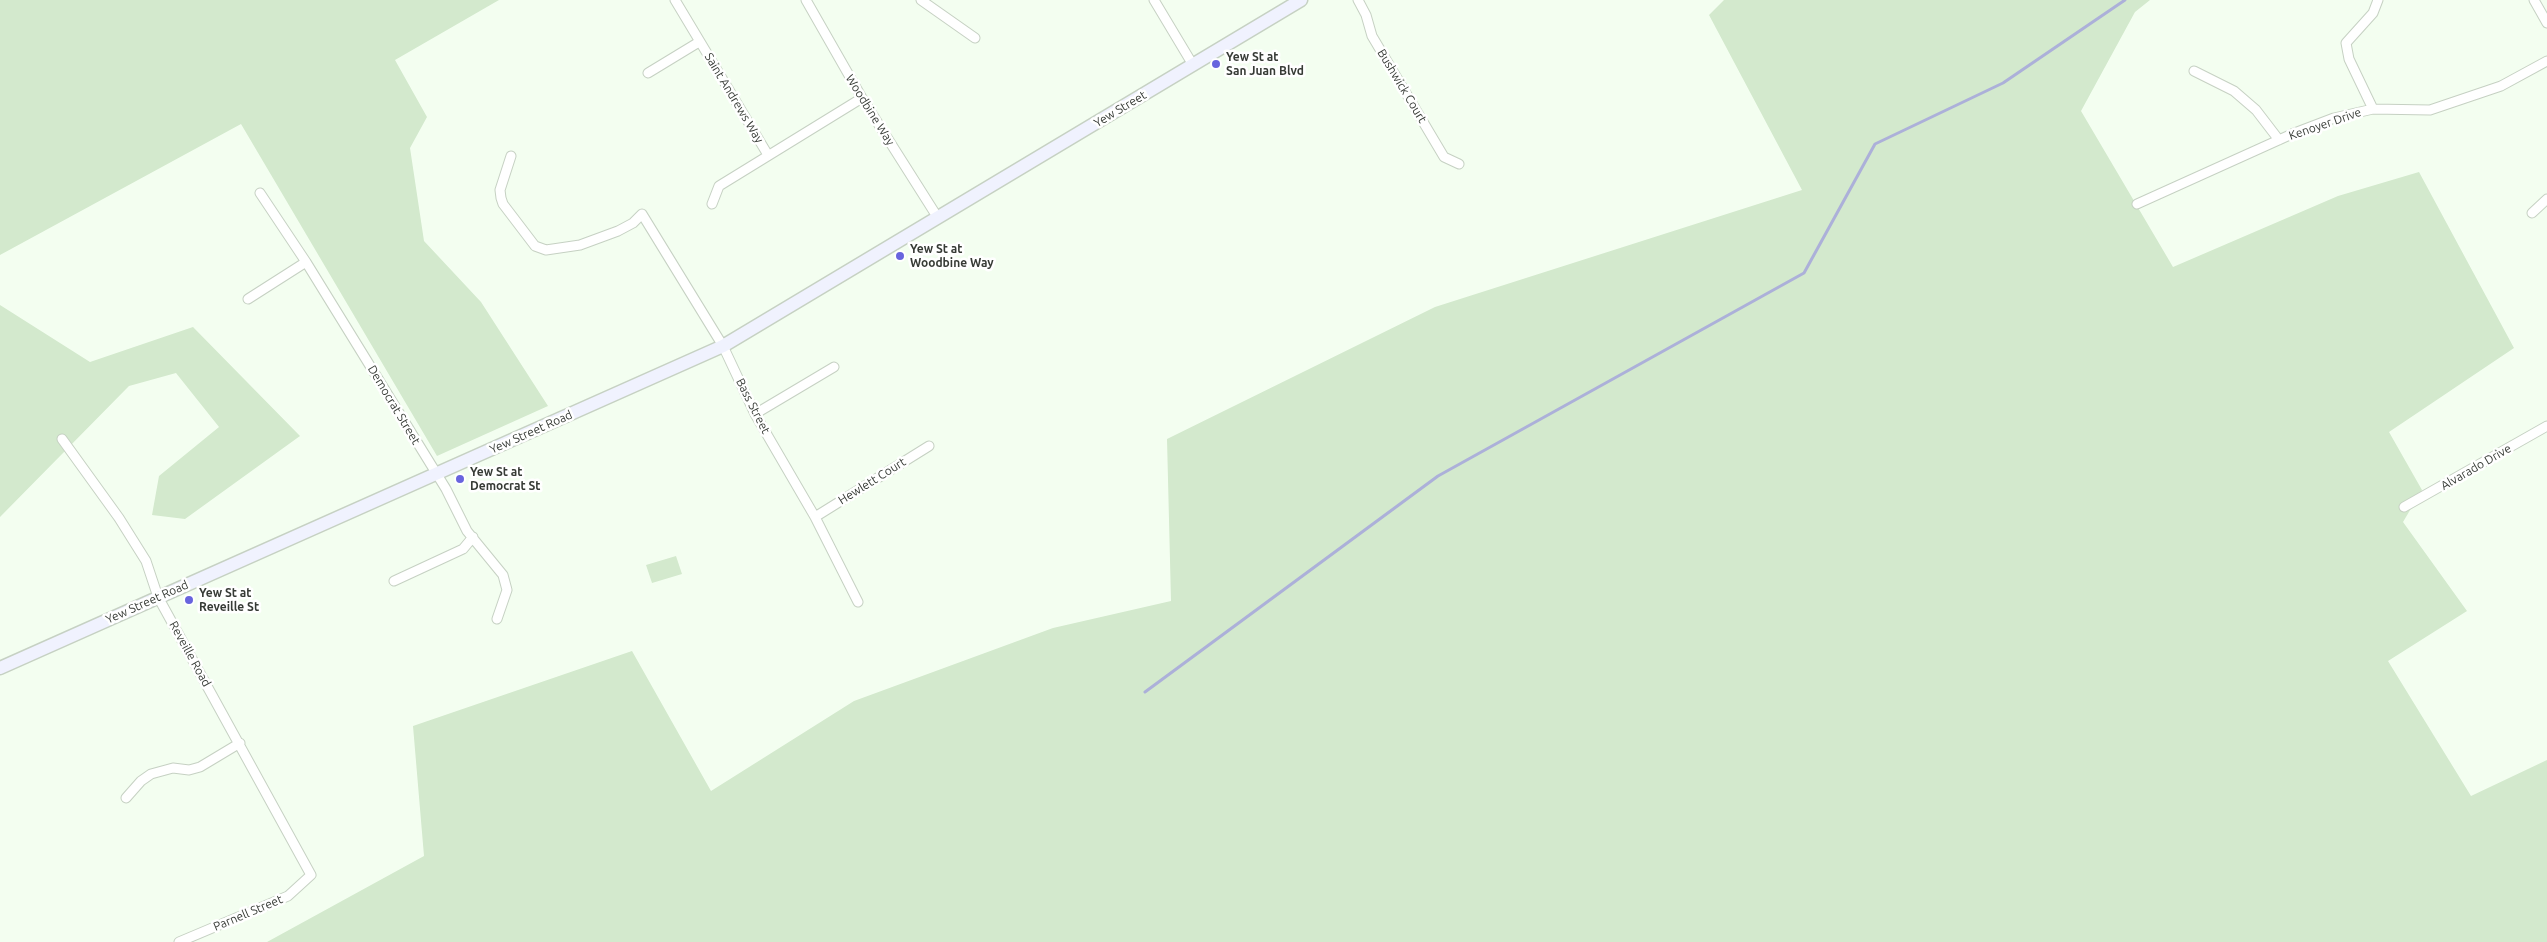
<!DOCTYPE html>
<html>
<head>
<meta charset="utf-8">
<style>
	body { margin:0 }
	canvas { display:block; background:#f3fef0 }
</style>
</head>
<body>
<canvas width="2547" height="942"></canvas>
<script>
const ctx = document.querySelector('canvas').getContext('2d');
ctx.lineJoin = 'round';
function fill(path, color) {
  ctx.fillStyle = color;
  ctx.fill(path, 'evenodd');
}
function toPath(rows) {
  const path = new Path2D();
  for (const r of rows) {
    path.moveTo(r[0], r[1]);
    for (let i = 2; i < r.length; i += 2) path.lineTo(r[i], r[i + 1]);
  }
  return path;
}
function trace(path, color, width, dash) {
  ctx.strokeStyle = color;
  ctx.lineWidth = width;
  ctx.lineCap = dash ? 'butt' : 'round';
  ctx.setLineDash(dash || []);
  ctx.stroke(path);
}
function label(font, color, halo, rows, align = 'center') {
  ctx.font = font + ' Ubuntu,sans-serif';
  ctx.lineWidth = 5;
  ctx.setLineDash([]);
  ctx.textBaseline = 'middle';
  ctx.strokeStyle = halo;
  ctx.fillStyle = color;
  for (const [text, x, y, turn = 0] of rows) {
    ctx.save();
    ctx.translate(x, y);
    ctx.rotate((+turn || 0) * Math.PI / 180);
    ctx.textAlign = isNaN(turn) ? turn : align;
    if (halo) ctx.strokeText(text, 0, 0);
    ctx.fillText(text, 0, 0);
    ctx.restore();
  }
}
const green = toPath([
	[0,0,499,0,395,60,427,117,410,148,424,241,481,302,548,406,437,456,241,124,0,255],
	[1724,0,2150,0,2135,12,2081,111,2173,267,2338,196,2419,172,2514,348,2389,432,2422,490,2403,522,2467,611,2388,661,2471,796,2547,760,2547,942,267,942,424,856,413,726,632,651,711,791,854,701,1053,628,1171,601,1167,439,1435,307,1802,190,1709,15],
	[0,305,90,362,193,327,300,436,185,519,152,515,159,476,219,427,176,373,129,386,0,517],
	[676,556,682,574,652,583,646,565]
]);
const stream = toPath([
	[1145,692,1438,476,1804,273,1875,144,2003,83,2125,0]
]);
const street = toPath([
	[675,0,768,155],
	[806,0,862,98,938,218],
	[921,0,975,38],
	[1154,0,1193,65],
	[1358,0,1366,15,1372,36,1444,157,1459,164],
	[2534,0,2547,23],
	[2194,71,2234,91,2256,110,2279,140],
	[648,73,699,42],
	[2373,109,2349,59,2346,43,2373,13,2378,0],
	[511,156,500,190,501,198,503,204,535,246,546,250,580,245,618,231,633,223,642,214,723,346,755,414,815,517,858,602],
	[260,193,306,262,446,489,467,531,503,575,507,590,497,619],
	[712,204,719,186,862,98],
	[2137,204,2292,134,2334,118,2373,109,2430,110,2501,86,2547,61],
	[2532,213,2547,199],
	[248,299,306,262],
	[755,414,834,367],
	[62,439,119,518,146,561,158,597,311,875,288,896,179,942],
	[2404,507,2547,426],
	[815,517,929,446],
	[394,581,463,549,473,537],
	[126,798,141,781,151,774,173,768,189,770,200,767,240,743]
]);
const secondary = toPath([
	[0,668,723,346,1301,0]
]);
const markers = [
	[1216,64,5,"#6864de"],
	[900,256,5,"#6864de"],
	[460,479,5,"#6864de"],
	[189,600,5,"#6864de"]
];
const poiNames = [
	["Yew St at",1226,57],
	["San Juan Blvd",1226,71],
	["Yew St at",910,249],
	["Woodbine Way",910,263],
	["Yew St at",470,472],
	["Democrat St",470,486],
	["Yew St at",199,593],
	["Reveille St",199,607]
];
const streetNames = [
	["Bushwick Court",1402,86,59],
	["Saint Andrews Way",734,98,59],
	["Yew Street",1120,109,-31],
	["Woodbine Way",870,110,58],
	["Kenoyer Drive",2325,124,-19],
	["Democrat Street",394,405,59],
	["Bass Street",753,406,63],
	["Yew Street Road",531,432,-24],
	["Alvarado Drive",2476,467,-30],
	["Hewlett Court",872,481,-32],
	["Yew Street Road",147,602,-24],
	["Reveille Road",190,654,61],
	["Parnell Street",248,913,-23]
];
fill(green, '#d3e9cd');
trace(stream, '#acb0d9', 3);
trace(street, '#c6d1c3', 11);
trace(secondary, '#c6d1c3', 15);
trace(street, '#fff', 9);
trace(secondary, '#f0f2fe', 12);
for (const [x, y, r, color] of markers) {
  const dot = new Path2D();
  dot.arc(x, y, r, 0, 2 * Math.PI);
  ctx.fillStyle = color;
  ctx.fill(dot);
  trace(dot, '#fff', 2);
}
label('bold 12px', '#373b36', '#fff', poiNames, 'left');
label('12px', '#373b36', '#fff', streetNames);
</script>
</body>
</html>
